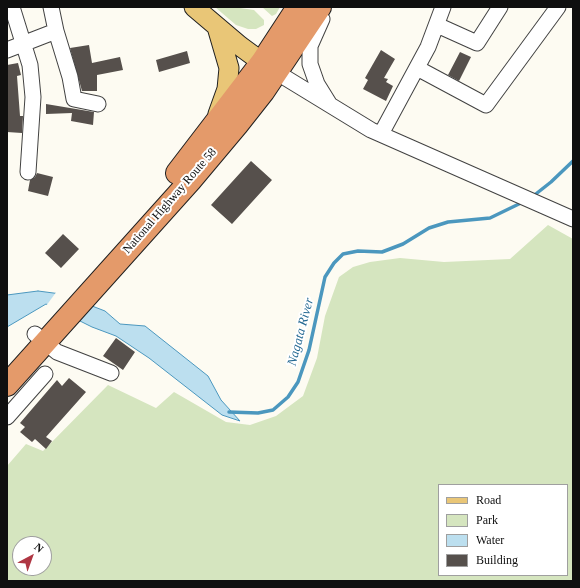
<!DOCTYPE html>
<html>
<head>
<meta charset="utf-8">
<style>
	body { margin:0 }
	#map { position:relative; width:580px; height:588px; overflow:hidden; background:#fdfbf2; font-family:"Times New Roman",serif }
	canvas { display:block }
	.frame { position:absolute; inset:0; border:8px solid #0f0f0f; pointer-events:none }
	.legend { position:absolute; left:438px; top:484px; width:130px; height:92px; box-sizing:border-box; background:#fff; border:1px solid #9f9f9f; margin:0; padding:5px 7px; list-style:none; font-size:12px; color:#0f0f0f }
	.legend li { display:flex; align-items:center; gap:8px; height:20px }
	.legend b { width:20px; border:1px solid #9f9f9f }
	.north { position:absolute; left:12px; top:536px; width:40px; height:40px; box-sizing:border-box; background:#fff; border:1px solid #9f9f9f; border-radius:50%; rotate:41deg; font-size:11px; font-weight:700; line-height:16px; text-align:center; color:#0f0f0f }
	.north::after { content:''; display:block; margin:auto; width:14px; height:18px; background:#af3643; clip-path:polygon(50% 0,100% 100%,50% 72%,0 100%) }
</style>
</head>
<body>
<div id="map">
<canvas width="580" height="588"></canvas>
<div class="frame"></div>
<ul class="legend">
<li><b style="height:5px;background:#e9c677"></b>Road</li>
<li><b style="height:11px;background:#d5e5bf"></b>Park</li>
<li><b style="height:11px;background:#bcdfef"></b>Water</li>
<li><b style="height:11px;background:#56504c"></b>Building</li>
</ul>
<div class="north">N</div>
</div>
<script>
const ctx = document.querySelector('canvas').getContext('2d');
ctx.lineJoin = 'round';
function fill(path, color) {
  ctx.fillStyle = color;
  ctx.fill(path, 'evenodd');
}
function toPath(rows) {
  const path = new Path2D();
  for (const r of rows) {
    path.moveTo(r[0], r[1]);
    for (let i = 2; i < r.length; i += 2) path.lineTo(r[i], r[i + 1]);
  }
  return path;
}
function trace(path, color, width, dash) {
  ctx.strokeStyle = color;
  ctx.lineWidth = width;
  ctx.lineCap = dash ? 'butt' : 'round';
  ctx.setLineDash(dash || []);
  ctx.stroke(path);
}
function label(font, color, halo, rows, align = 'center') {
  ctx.font = font + ' "Times New Roman",serif';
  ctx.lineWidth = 4;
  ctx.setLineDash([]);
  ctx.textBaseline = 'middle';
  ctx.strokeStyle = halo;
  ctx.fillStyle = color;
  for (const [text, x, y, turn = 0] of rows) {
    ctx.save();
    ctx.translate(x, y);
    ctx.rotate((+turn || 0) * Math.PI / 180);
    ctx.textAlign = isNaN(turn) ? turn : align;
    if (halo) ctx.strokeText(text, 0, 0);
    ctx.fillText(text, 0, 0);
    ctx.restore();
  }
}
const green = toPath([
	[215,7,233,7,254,10,264,20,264,25,256,29,248,29,236,25],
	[262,7,280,7,276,14,272,16],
	[548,225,573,239,573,581,7,581,7,466,26,444,43,451,108,385,156,408,174,392,226,422,250,425,276,416,303,396,317,358,325,316,339,277,353,267,370,262,400,258,444,262,510,259],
	[439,485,567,485,567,575,439,575],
	[20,544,44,544,44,568,20,568]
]);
const water = toPath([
	[38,291,61,294,105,311,120,324,145,326,208,376,221,400,240,421,222,415,149,358,116,336,92,327,46,304,7,327,7,295,38,291]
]);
const pier = toPath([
	[57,291,61,292,93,304,78,322,46,306]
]);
const stream = toPath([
	[532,197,551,182,573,161],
	[229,412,258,413,273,410,288,397,298,382,309,350,325,277,334,263,343,254,358,251,382,252,403,244,429,228,448,222,490,218,523,202]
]);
const building = toPath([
	[89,45,92,63,120,57,123,70,97,75,97,91,82,91,70,48],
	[381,50,395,59,384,78,388,79,386,82,393,86,386,101,363,89,368,80,365,78],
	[187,51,190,63,159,72,156,60],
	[460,52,471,57,459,81,448,75],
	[18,63,21,75,17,76,20,116,23,116,22,133,7,132,7,65],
	[46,104,94,112,93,125,71,121,72,113,46,114],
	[251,161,272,180,232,224,211,205],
	[37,173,53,177,48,196,28,191,30,180,35,177],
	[63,234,79,249,61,268,45,253],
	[116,338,135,352,123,370,103,356],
	[69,378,86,392,46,437,52,441,46,449,35,439,32,442,20,432,25,427,20,423,57,380,62,386]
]);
const minor = toPath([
	[12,7,30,65,33,97,28,172],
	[322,19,310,46,310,64,317,84,330,105],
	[437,25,477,43,500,7],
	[56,31,70,77,74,99,98,104],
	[7,50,56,31,51,7],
	[417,68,486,105,558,7],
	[276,72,371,130,573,219],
	[381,134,428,47,443,7],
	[35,334,57,352,111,373],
	[7,417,45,374]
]);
const major = toPath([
	[194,7,240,46,274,71],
	[217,27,229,68,227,89,218,114]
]);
const highway = toPath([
	[177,173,262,62,298,7],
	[7,385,190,181,237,125,263,92,320,7]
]);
const streetNames = [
	["National Highway Route 58",170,201,-49]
];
const waterNames = [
	["Nagata River",301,332,-75]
];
fill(green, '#d5e5bf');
fill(water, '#bcdfef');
trace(water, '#4b97be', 1);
fill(pier, '#fdfbf2');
trace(stream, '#4b97be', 3.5);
fill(building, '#56504c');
trace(minor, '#424242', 17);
trace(major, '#202020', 21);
trace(highway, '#202020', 24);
trace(minor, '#fff', 15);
trace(major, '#e9c677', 19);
trace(highway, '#e49a6a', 22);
label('12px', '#0f0f0f', '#fff', streetNames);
label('italic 13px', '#266a93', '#fff', waterNames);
</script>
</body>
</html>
